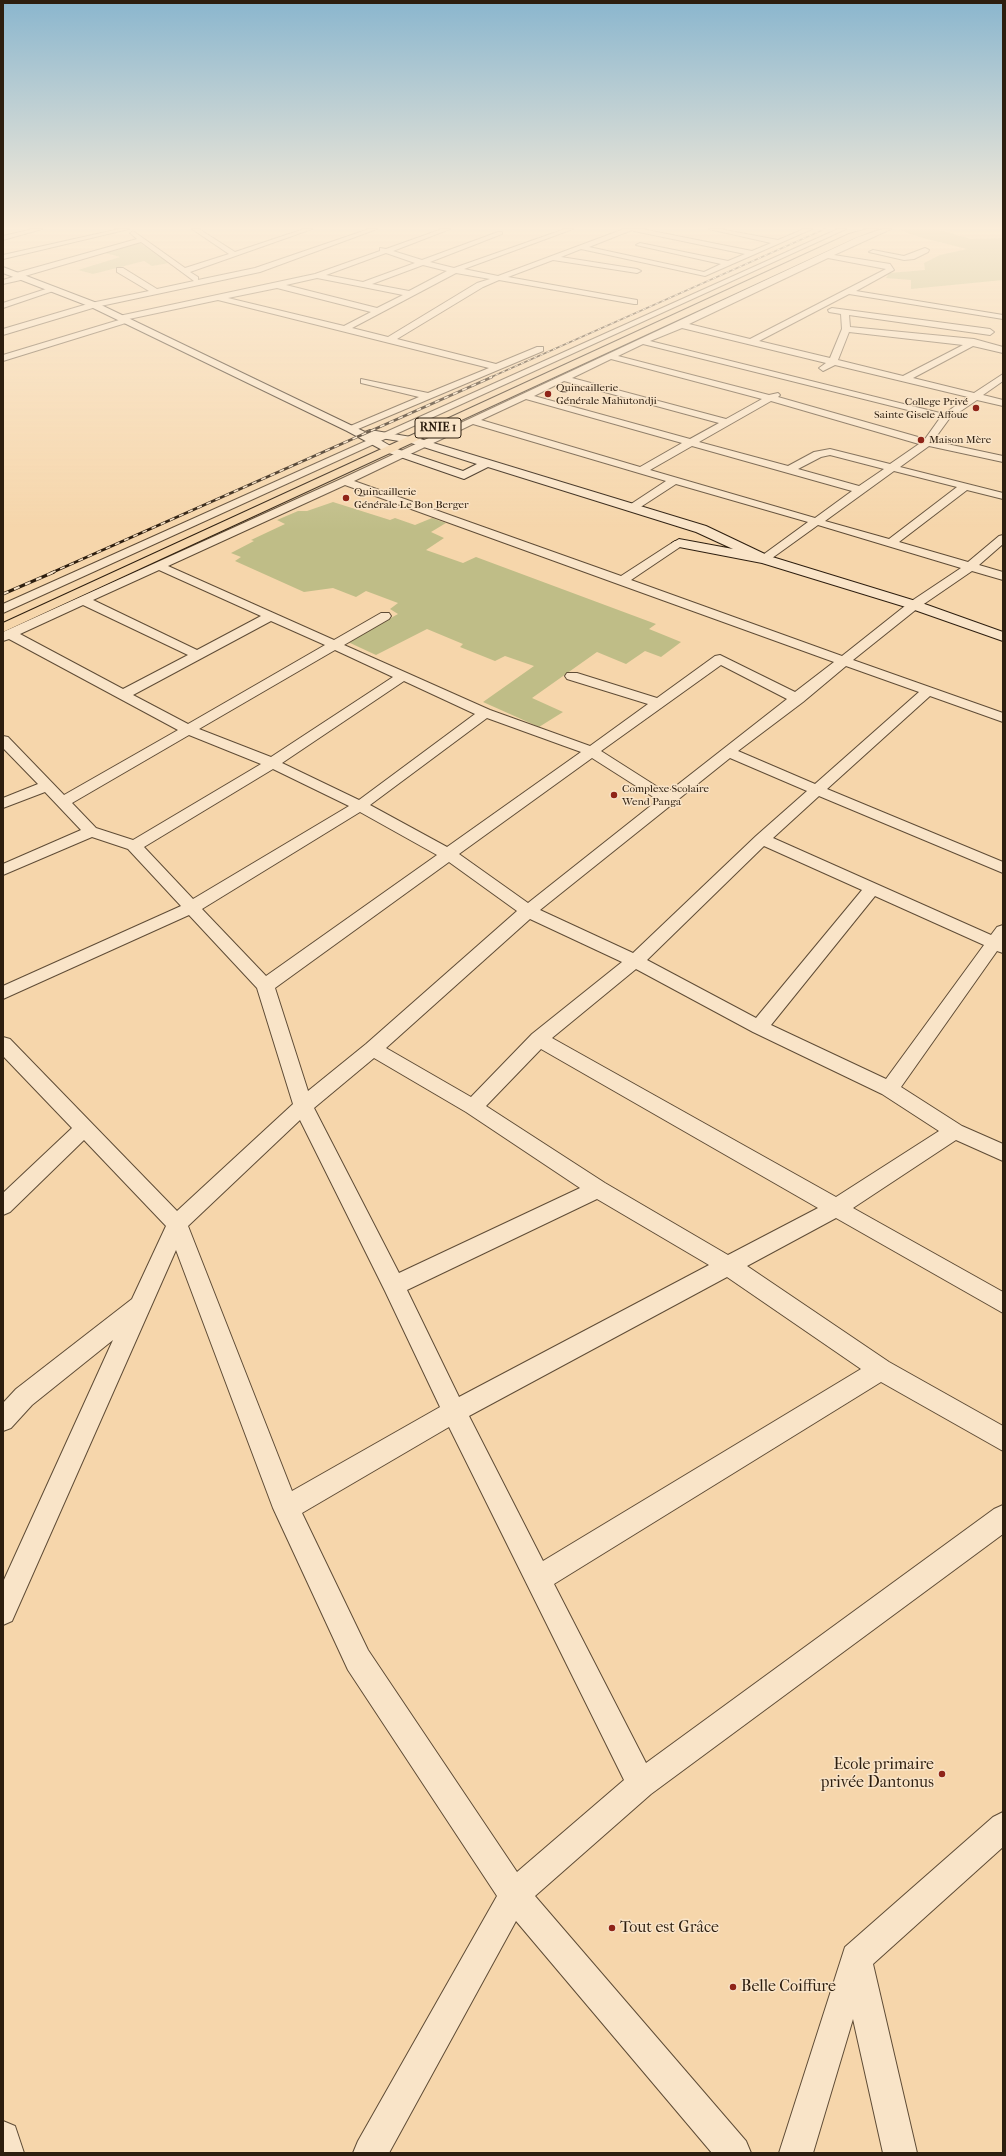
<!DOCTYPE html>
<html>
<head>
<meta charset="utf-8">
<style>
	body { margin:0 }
	#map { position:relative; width:1006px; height:2156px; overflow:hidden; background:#f6d6ab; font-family:"IM FELL French Canon",serif }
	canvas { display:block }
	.frame { position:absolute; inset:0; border:4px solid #2d1e0f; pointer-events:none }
</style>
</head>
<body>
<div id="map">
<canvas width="1006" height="2156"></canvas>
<div class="frame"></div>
</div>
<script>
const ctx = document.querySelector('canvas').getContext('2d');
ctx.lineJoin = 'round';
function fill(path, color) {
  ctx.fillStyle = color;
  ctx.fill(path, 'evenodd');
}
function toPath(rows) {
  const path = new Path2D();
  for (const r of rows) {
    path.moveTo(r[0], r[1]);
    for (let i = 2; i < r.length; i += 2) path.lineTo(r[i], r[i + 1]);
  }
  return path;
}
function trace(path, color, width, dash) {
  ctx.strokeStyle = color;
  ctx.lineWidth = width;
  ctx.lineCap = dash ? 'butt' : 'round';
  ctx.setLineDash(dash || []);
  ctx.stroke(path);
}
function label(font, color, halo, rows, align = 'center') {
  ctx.font = font + ' "IM FELL French Canon",serif';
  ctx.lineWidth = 3;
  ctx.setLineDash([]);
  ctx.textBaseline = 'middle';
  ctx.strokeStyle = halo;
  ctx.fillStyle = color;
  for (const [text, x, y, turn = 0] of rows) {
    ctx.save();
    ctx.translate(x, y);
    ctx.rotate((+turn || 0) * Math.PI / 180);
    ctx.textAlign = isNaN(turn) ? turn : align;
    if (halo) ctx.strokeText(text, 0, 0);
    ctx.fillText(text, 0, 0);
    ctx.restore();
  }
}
const green = toPath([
	[897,229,936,229,971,239,1003,238,1003,280,911,289,911,280,886,278,889,273,925,270,924,263,940,255,967,249,919,237],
	[140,243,169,263,152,266,144,261,93,274,78,270,120,257,105,253],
	[333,502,390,520,395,518,415,525,432,518,446,523,431,532,444,538,426,550,463,563,476,557,656,624,649,629,681,642,661,657,645,651,626,664,597,652,532,698,563,712,539,727,483,702,534,666,505,656,495,661,460,647,463,644,427,629,376,655,348,642,398,614,390,609,398,603,366,591,356,597,333,588,304,592,235,561,241,557,231,553,254,541,251,540,285,524,277,520,298,511,307,511]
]);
const street = toPath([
	[33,229,42,229,3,240,3,236,33,229],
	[119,229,129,229,3,259,3,255,119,229],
	[192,229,199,229,235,252,304,229,312,229,190,272,198,277,198,280,255,268,369,229,377,229,260,272,96,307,3,335,3,329,91,303,149,291,117,272,117,268,123,268,157,289,194,281,141,242,25,276,25,279,3,284,3,280,16,276,16,273,137,239,130,233,133,231,185,268,229,254,192,229],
	[442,229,450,229,393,251,422,260,498,232,502,232,502,234,430,262,454,268,565,229,573,229,464,269,498,276,624,229,642,229,752,251,771,243,709,229,720,229,778,240,804,229,812,229,705,276,581,249,561,257,637,269,641,271,637,273,553,260,508,277,637,300,637,304,634,304,499,280,483,287,397,339,496,364,537,347,543,347,543,351,351,432,348,431,348,427,419,397,361,383,361,379,428,393,489,368,218,300,129,319,129,322,3,361,3,355,119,320,119,316,315,274,380,251,380,248,386,249,442,229],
	[632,230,634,231,745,254,728,261,640,243,636,245,721,264,704,272,589,247,632,230],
	[386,253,415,263,363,282,326,275,386,253],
	[423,265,447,271,409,291,372,284,423,265],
	[456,273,490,279,477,283,388,337,352,328,456,273],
	[317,278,363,287,403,295,377,308,286,285,317,278],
	[277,288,371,312,344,326,228,298,277,288],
	[838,229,846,229,3,613,3,604,838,229],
	[883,229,891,229,834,255,890,264,894,270,856,291,1003,315,1003,319,849,294,759,341,830,358,842,329,841,314,829,312,828,310,832,308,990,329,994,332,990,335,849,315,850,327,974,339,1003,347,1003,353,973,346,913,378,974,393,1003,374,1003,381,983,395,1003,400,1003,406,977,400,949,419,933,441,1003,456,1003,462,929,446,900,467,1003,493,1003,499,967,490,899,542,968,562,999,536,1003,535,1003,544,979,565,1003,572,1003,580,972,571,918,608,853,660,1003,713,1003,722,930,696,827,789,1003,862,1003,873,819,796,773,838,991,935,997,927,1003,925,1003,953,997,951,901,1087,962,1126,1003,1144,1003,1161,956,1140,853,1208,1003,1292,1003,1313,836,1218,747,1266,889,1362,1003,1426,1003,1451,881,1382,554,1584,646,1763,994,1509,1003,1505,1003,1534,651,1794,535,1896,746,2141,751,2153,712,2153,516,1921,389,2153,353,2153,358,2141,497,1896,348,1670,273,1508,176,1250,12,1621,3,1625,3,1582,113,1340,32,1405,11,1428,3,1431,3,1403,16,1389,132,1299,166,1226,84,1140,10,1212,3,1215,3,1193,72,1128,3,1056,3,1037,10,1039,177,1211,293,1104,257,988,189,915,3,999,3,986,181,906,128,849,92,837,3,875,3,864,81,830,45,792,3,808,3,798,38,784,3,748,3,736,8,737,64,795,178,730,9,639,3,641,3,632,341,479,858,237,883,229],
	[828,258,886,269,750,339,689,324,828,258],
	[682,328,826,363,819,368,823,371,835,365,968,397,944,414,650,341,682,328],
	[849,332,963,345,903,376,838,360,849,332],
	[643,344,940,418,925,439,778,397,780,395,778,393,769,395,618,356,643,344],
	[611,359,762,399,726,419,572,378,611,359],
	[564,381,719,423,690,439,534,396,564,381],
	[526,399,682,443,640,467,481,420,526,399],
	[771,401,919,444,890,464,830,449,814,452,788,466,699,442,771,401],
	[473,424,666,481,628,506,627,508,628,510,636,510,676,484,808,522,760,557,758,559,760,561,768,561,818,525,961,568,910,602,842,656,631,580,683,545,685,543,683,541,675,541,621,576,354,481,473,424],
	[692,446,852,491,815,518,650,470,692,446],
	[830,455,884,469,859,486,798,469,821,457,830,455],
	[894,471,957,487,889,539,825,521,894,471],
	[345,485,618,584,834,662,795,692,720,655,715,656,657,698,577,673,567,673,565,676,567,679,648,704,590,746,490,710,344,645,389,619,391,616,389,613,381,613,334,640,168,566,345,485],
	[159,570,261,616,197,650,93,600,159,570],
	[83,605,188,655,123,689,20,634,83,605],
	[271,621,325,645,188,724,133,695,271,621],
	[335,650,393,677,271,757,199,729,335,650],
	[721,665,787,699,667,793,601,751,721,665],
	[846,666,919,692,815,784,738,751,803,702,846,666],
	[404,681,475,714,359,800,282,763,404,681],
	[487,718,581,752,447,847,370,805,487,718],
	[189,735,261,764,133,840,96,828,72,803,189,735],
	[592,758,658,800,528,903,459,854,592,758],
	[730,758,807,791,756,836,633,953,540,910,730,758],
	[273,769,349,806,193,899,144,847,273,769],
	[360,812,437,855,266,976,202,909,360,812],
	[764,846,862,890,756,1018,647,960,764,846],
	[449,862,517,911,366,1044,308,1091,275,988,449,862],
	[875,896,984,945,886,1079,771,1025,875,896],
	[530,919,622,962,532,1034,471,1097,386,1048,530,919],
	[636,969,753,1032,882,1094,939,1131,836,1197,552,1038,636,969],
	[541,1049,818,1208,728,1255,605,1183,486,1106,541,1049],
	[374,1058,466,1112,580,1188,399,1273,314,1108,374,1058],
	[300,1120,385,1291,440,1407,292,1491,188,1226,300,1120],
	[597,1199,709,1265,459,1397,407,1290,597,1199],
	[727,1277,861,1369,543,1561,469,1416,727,1277],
	[449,1427,624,1780,517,1872,368,1650,302,1513,449,1427],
	[925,248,929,250,928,252,914,259,904,260,869,252,873,250,904,256,925,248],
	[52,287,59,289,3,308,3,303,52,287],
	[1003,1812,1003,1847,873,1964,917,2153,883,2153,853,2019,813,2153,779,2153,845,1947,993,1817,1003,1812],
	[3,2121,15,2126,24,2153,3,2153,3,2121]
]);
const secondary = toPath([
	[3,267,97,303,365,432,370,430,417,438,706,526,769,556,919,602,1003,632,1003,641,909,608,762,563,674,546,672,543,679,539,733,549,696,532,488,467,464,479,386,452,347,431,91,307,3,273,3,267],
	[375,437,411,443,477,464,463,471,394,448,375,437]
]);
const highway = toPath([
	[867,229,878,229,855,238,3,632,3,623,849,234,867,229]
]);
const railFar2 = toPath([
	[489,378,825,229]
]);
const railFar1 = toPath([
	[51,573,492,377]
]);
const rail = toPath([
	[3,594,54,572]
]);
const markers = [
	[548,394,4,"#8f2418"],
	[976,408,4,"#8f2418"],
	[921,440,4,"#8f2418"],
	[346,498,4,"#8f2418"],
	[614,795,4,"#8f2418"],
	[942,1774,4,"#8f2418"],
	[612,1928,4,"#8f2418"],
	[733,1987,4,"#8f2418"]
];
const farPoinames = [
	["Quincaillerie",556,388],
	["Générale Mahutondji",556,401],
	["College Privé",968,402,"right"],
	["Sainte Gisele Affoue",968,415,"right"],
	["Maison Mère",929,440],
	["Quincaillerie",354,492],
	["Générale Le Bon Berger",354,505],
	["Complexe Scolaire",622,789],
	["Wend Panga",622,802]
];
const shields = [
	[438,428,46]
];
const shieldNames = [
	["RNIE 1",438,428]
];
const nearPoinames = [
	["Ecole primaire",934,1765,"right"],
	["privée Dantonus",934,1783,"right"],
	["Tout est Grâce",620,1928],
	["Belle Coiffure",741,1987]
];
fill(green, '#bfbd87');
trace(street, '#5f4c36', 2);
trace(secondary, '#2d1e0f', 2);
trace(highway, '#2d1e0f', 2);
fill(street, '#f9e4c8');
fill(secondary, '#f9e4c8');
fill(highway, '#f6d6ab');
trace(railFar2, '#2d1e0f', 1.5);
trace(railFar1, '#2d1e0f', 2.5);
trace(rail, '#2d1e0f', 3);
trace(railFar2, '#f9e4c8', 1, [3.5]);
trace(railFar1, '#f9e4c8', 1.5, [5]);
trace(rail, '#f9e4c8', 2, [6]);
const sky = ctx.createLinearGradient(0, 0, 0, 530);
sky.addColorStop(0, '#8ab6ce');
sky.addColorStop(0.43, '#fbedd9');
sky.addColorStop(1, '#fbedd900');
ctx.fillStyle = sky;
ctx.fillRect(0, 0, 1006, 530);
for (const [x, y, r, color] of markers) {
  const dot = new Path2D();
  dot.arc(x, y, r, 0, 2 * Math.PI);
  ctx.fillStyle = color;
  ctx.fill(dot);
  trace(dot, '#f9e4c8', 1.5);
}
label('11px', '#2d1e0f', '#f9e4c8', farPoinames, 'left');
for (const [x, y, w] of shields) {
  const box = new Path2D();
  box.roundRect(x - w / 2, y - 10, w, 20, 3);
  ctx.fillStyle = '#f9e4c8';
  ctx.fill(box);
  trace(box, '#2d1e0f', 1);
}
label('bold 12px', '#2d1e0f', null, shieldNames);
label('16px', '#2d1e0f', '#f9e4c8', nearPoinames, 'left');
</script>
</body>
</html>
